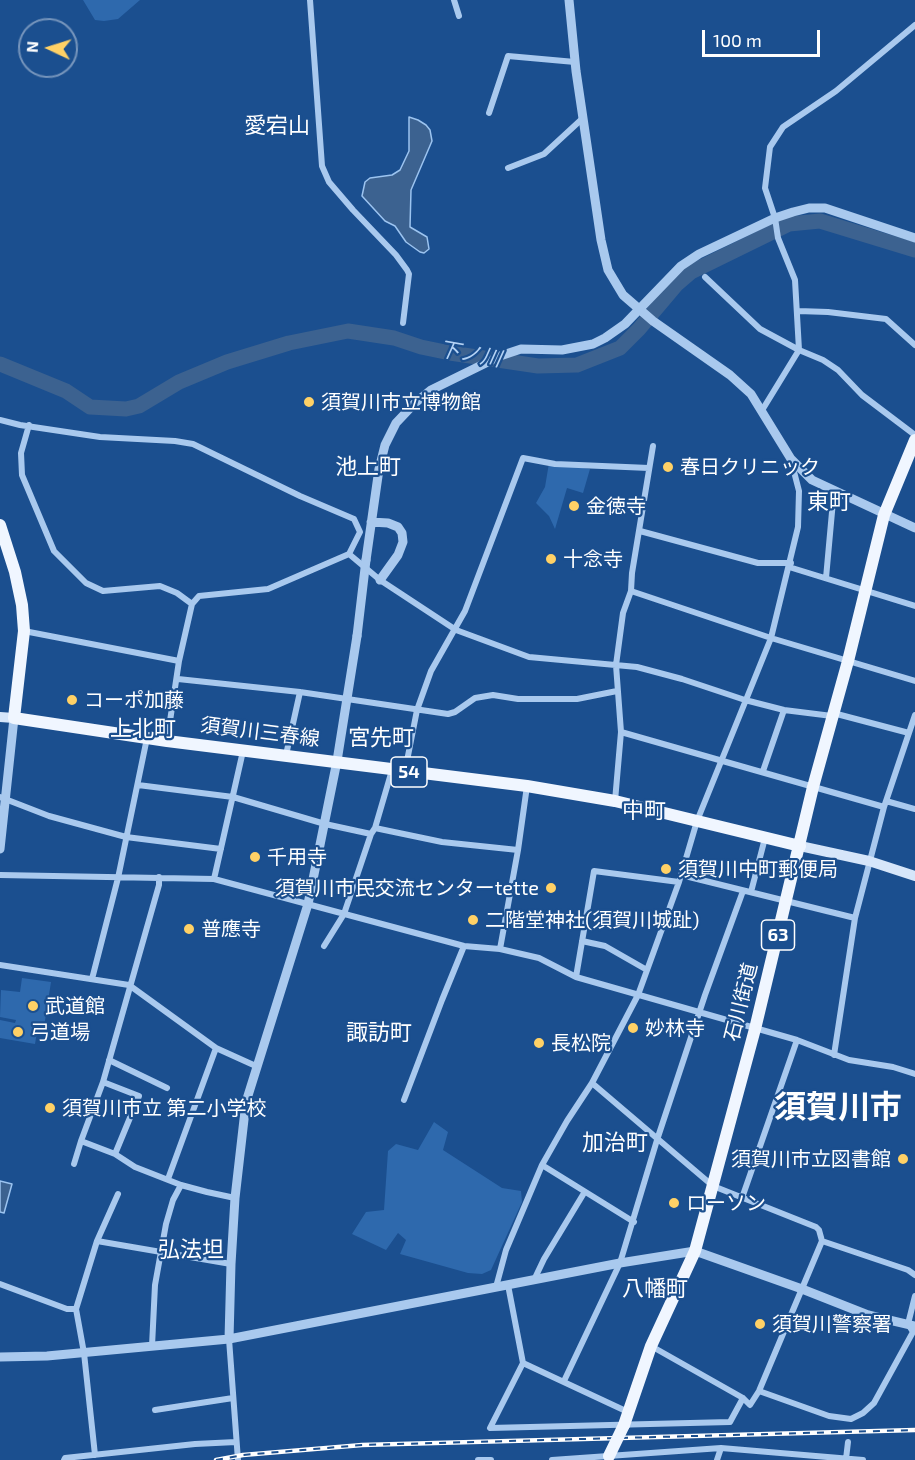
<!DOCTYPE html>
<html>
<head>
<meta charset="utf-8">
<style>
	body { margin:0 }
	#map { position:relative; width:915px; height:1460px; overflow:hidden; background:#1b4f8f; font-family:"Exo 2",sans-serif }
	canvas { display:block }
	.north { position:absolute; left:18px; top:18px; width:60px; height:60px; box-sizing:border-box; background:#1b4f8f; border:2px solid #7695bc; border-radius:50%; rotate:274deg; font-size:16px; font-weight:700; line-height:24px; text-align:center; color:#fff }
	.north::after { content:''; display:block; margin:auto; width:21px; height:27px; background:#ffd166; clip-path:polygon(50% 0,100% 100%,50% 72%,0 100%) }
	.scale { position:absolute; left:702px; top:30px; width:118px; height:27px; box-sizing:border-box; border:3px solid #fff; border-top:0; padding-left:8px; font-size:18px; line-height:21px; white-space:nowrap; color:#fff; -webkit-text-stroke:4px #1b4f8f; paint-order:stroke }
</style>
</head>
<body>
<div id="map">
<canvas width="915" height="1460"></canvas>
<div class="north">N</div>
<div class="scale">100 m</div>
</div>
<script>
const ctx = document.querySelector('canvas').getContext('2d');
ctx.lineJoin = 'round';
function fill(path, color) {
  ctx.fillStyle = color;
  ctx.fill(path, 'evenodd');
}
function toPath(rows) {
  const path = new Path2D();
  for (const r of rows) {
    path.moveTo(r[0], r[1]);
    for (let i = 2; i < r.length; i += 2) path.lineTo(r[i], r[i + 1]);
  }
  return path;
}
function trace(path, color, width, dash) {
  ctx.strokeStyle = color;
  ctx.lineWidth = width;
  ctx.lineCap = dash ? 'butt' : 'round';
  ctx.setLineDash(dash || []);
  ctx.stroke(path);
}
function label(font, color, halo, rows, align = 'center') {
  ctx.font = font + ' "Exo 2","Noto Sans JP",sans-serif';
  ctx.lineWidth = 4.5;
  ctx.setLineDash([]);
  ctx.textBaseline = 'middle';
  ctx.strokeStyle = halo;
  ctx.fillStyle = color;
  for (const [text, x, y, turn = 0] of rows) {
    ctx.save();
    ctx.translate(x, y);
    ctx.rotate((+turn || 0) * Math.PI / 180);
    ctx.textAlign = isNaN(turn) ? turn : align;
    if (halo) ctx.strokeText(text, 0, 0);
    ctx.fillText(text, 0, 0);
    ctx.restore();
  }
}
const green = toPath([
	[83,0,140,0,118,19,104,21,95,20],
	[549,463,590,469,583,493,567,488,555,529,549,516,536,503,545,487],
	[22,978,51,982,44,1027,38,1026,35,1044,0,1038,0,1020,15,1023,16,1020,0,1017,1,990,20,992],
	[434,1122,448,1132,443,1150,502,1188,521,1191,522,1202,491,1270,482,1274,468,1273,400,1254,406,1240,398,1233,386,1250,352,1234,366,1212,384,1210,388,1151,396,1144,418,1150]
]);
const water = toPath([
	[409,117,418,120,426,125,430,130,432,141,411,190,410,227,427,237,429,249,424,253,420,252,406,242,395,226,385,221,362,196,365,182,370,178,392,175,400,170,409,151,409,117],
	[0,1181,12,1184,4,1213,0,1212,0,1181]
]);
const river = toPath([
	[0,364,66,391,90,407,126,409,139,406,179,382,227,362,289,343,348,331,394,338,421,347,450,353,538,366,577,365,620,348,639,329,677,284,691,272,789,224,820,221,915,250]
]);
const minor = toPath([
	[310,0,322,166,329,182,353,210,396,255,407,270,409,274,403,323],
	[454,0,459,16],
	[489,113,508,56,575,62],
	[508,168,544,154,583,118],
	[705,277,760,329,799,350,823,360,838,370,862,395,915,435],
	[798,311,828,312,886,319,915,345],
	[761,412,799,350,795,280,778,238,775,218,765,188,770,147,783,127,836,91,915,25],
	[0,420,20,425,100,437,175,441,193,444,300,496,354,519,360,532,349,554,268,589,199,596,192,604,179,661,167,741],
	[29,425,21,453,22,475,54,551,86,583,103,591,160,586,177,593,192,604],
	[640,531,758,563,791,563],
	[349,554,380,580,456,630,529,657,637,667,682,679,745,700,784,710,832,716],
	[789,567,915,606],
	[826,578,834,490],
	[631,591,771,638,915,681],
	[24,631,179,661],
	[178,679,300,692,448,714,455,712,475,698,493,695,518,699,577,699,617,691],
	[833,713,909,733],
	[621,732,884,807],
	[286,755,300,692],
	[405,771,417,710,431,671,465,611,523,458,555,464,649,468],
	[763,771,784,710],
	[138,785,233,797,325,824,371,834],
	[0,797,49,816,126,837,221,849],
	[615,801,621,732,616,665,623,613,631,591,632,573,653,446],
	[886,801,915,809],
	[375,828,442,842,518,850],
	[0,875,214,879,464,946,500,949,539,958,576,977,797,1040,849,1060,893,1067,915,1074],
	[681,875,855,918],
	[159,877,159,885,103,1082,81,1141,115,1154,135,1167,181,1185,207,1192,235,1198],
	[214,879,243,751],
	[751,892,765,838],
	[582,941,605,946,647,970],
	[324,946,344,914,371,834,375,828,392,770],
	[500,949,518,850,527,786],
	[0,965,129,985,216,1048,258,1067],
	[576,977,594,871,679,882],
	[92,979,118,878,147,738],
	[834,1055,855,918,884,807,915,715],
	[109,1060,167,1088],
	[103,1082,139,1096,115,1154],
	[404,1100,442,1000,464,946],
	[74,1164,81,1141],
	[542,1165,634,1222],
	[168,1179,216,1048],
	[742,1198,797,1040],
	[97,1241,231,1264],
	[822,1241,908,1270,915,1275],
	[534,1280,544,1259,584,1193],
	[0,1284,67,1309,76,1309],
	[508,1285,523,1363,628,1412],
	[496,1287,506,1250,542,1165,567,1121,592,1083,638,995,679,882,697,821,771,638,798,527,799,491,791,460],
	[229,1339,238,1460],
	[152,1346,155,1285,166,1224,173,1200,181,1185],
	[651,1346,743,1398],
	[523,1363,490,1428,730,1422,743,1398,750,1405,759,1391,822,1241,819,1230,816,1227,713,1186,592,1083],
	[564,1381,620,1263,657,1140,705,995,743,891],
	[759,1391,829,1416,851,1419,863,1413,874,1403,913,1332,908,1324,915,1296],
	[155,1410,233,1398],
	[95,1455,84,1353,76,1309,97,1241,118,1194],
	[846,1459,848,1442],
	[64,1460,65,1458,195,1444,236,1442],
	[478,1460,491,1460],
	[552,1460,721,1448,863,1460],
	[717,1460,721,1448]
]);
const tertiary = toPath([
	[569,0,576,71,601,240,608,270,623,295,653,321,730,375,751,394,791,459,812,480,915,528],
	[371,522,388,523,398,527,402,533,403,542,398,555,380,580],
	[366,560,379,469,385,445,396,423,415,403,431,390,500,356,521,349,562,350,593,344,605,338,625,324,681,266,699,254,775,218,793,212,809,208,825,208,915,238],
	[0,849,14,718],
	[229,1339,231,1264,235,1198,246,1102,308,904,337,761,357,636],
	[0,1357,47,1356,229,1339,620,1263,695,1251,802,1289,868,1315,915,1326]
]);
const secondary = toPath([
	[0,717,14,718],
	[800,846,869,861,915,876]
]);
const primary = toPath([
	[0,525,15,572,22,605,24,631,14,718,167,741,527,786,615,801,800,846],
	[624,1425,651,1346,695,1251,755,1029,813,787,848,661,884,515,915,440]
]);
const rail = toPath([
	[216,1460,243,1455,362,1445,915,1430]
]);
const tertiaryBridge = toPath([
	[357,636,366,560]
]);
const primaryBridge = toPath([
	[609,1456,624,1425]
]);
const markers = [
	[309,402,6,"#ffd166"],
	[668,467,6,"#ffd166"],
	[574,506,6,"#ffd166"],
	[551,559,6,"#ffd166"],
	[72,700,6,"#ffd166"],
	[255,857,6,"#ffd166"],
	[666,869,6,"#ffd166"],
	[551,888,6,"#ffd166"],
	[473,920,6,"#ffd166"],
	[189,929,6,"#ffd166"],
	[33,1006,6,"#ffd166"],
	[633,1028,6,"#ffd166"],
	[18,1032,6,"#ffd166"],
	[539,1043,6,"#ffd166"],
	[50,1108,6,"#ffd166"],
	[903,1159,6,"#ffd166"],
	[674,1203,6,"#ffd166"],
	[760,1324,6,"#ffd166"]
];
const shields = [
	[409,772,36],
	[778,935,33]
];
const shieldNames = [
	["54",409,772],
	["63",778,935]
];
const poiNames = [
	["須賀川市立博物館",321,402],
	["春日クリニック",680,467],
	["金徳寺",586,506],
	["十念寺",563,559],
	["コーポ加藤",84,700],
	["千用寺",267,857],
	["須賀川中町郵便局",678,869],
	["須賀川市民交流センターtette",539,888,"right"],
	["二階堂神社(須賀川城趾)",485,920],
	["普應寺",201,929],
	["武道館",45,1006],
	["妙林寺",645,1028],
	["弓道場",30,1032],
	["長松院",551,1043],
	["須賀川市立 第二小学校",62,1108],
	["須賀川市立図書館",891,1159,"right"],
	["ローソン",686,1203],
	["須賀川警察署",772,1324]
];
const streetNames = [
	["須賀川三春線",260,732,7],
	["石川街道",741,1002,-76]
];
const waterNames = [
	["下ノ川",470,354,10]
];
const quarterNames = [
	["愛宕山",277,126],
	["池上町",368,467],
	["東町",829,502],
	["上北町",143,729],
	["宮先町",381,738],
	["中町",644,811],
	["諏訪町",379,1033],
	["加治町",615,1143],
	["弘法坦",191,1250],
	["八幡町",655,1289]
];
const townNames = [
	["須賀川市",838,1107]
];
fill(green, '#2e69ad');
fill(water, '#3c6290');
trace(water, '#9cc4f0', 1.5);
trace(river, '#3c6290', 15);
trace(minor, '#a9c9ee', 6);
trace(tertiary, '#a9c9ee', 9);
trace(secondary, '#d6e6fa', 10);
trace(primary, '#f0f6ff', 12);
trace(rail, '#fff', 4.5);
trace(rail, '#1b4f8f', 2, [7]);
trace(tertiaryBridge, '#a9c9ee', 9);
trace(primaryBridge, '#f0f6ff', 12);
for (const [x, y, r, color] of markers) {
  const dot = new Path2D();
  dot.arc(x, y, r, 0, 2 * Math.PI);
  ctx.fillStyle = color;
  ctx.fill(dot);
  trace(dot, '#1b4f8f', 2);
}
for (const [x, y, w] of shields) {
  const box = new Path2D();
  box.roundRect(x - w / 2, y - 15, w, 30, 4.5);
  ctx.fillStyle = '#1b4f8f';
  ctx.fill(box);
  trace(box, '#fff', 1.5);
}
label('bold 18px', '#fff', null, shieldNames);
label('20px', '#fff', '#1b4f8f', poiNames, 'left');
label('20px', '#fff', '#1b4f8f', streetNames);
label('italic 21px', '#b5d3f5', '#1b4f8f', waterNames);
label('22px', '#fff', '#1b4f8f', quarterNames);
label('bold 32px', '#fff', '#1b4f8f', townNames);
</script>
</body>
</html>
